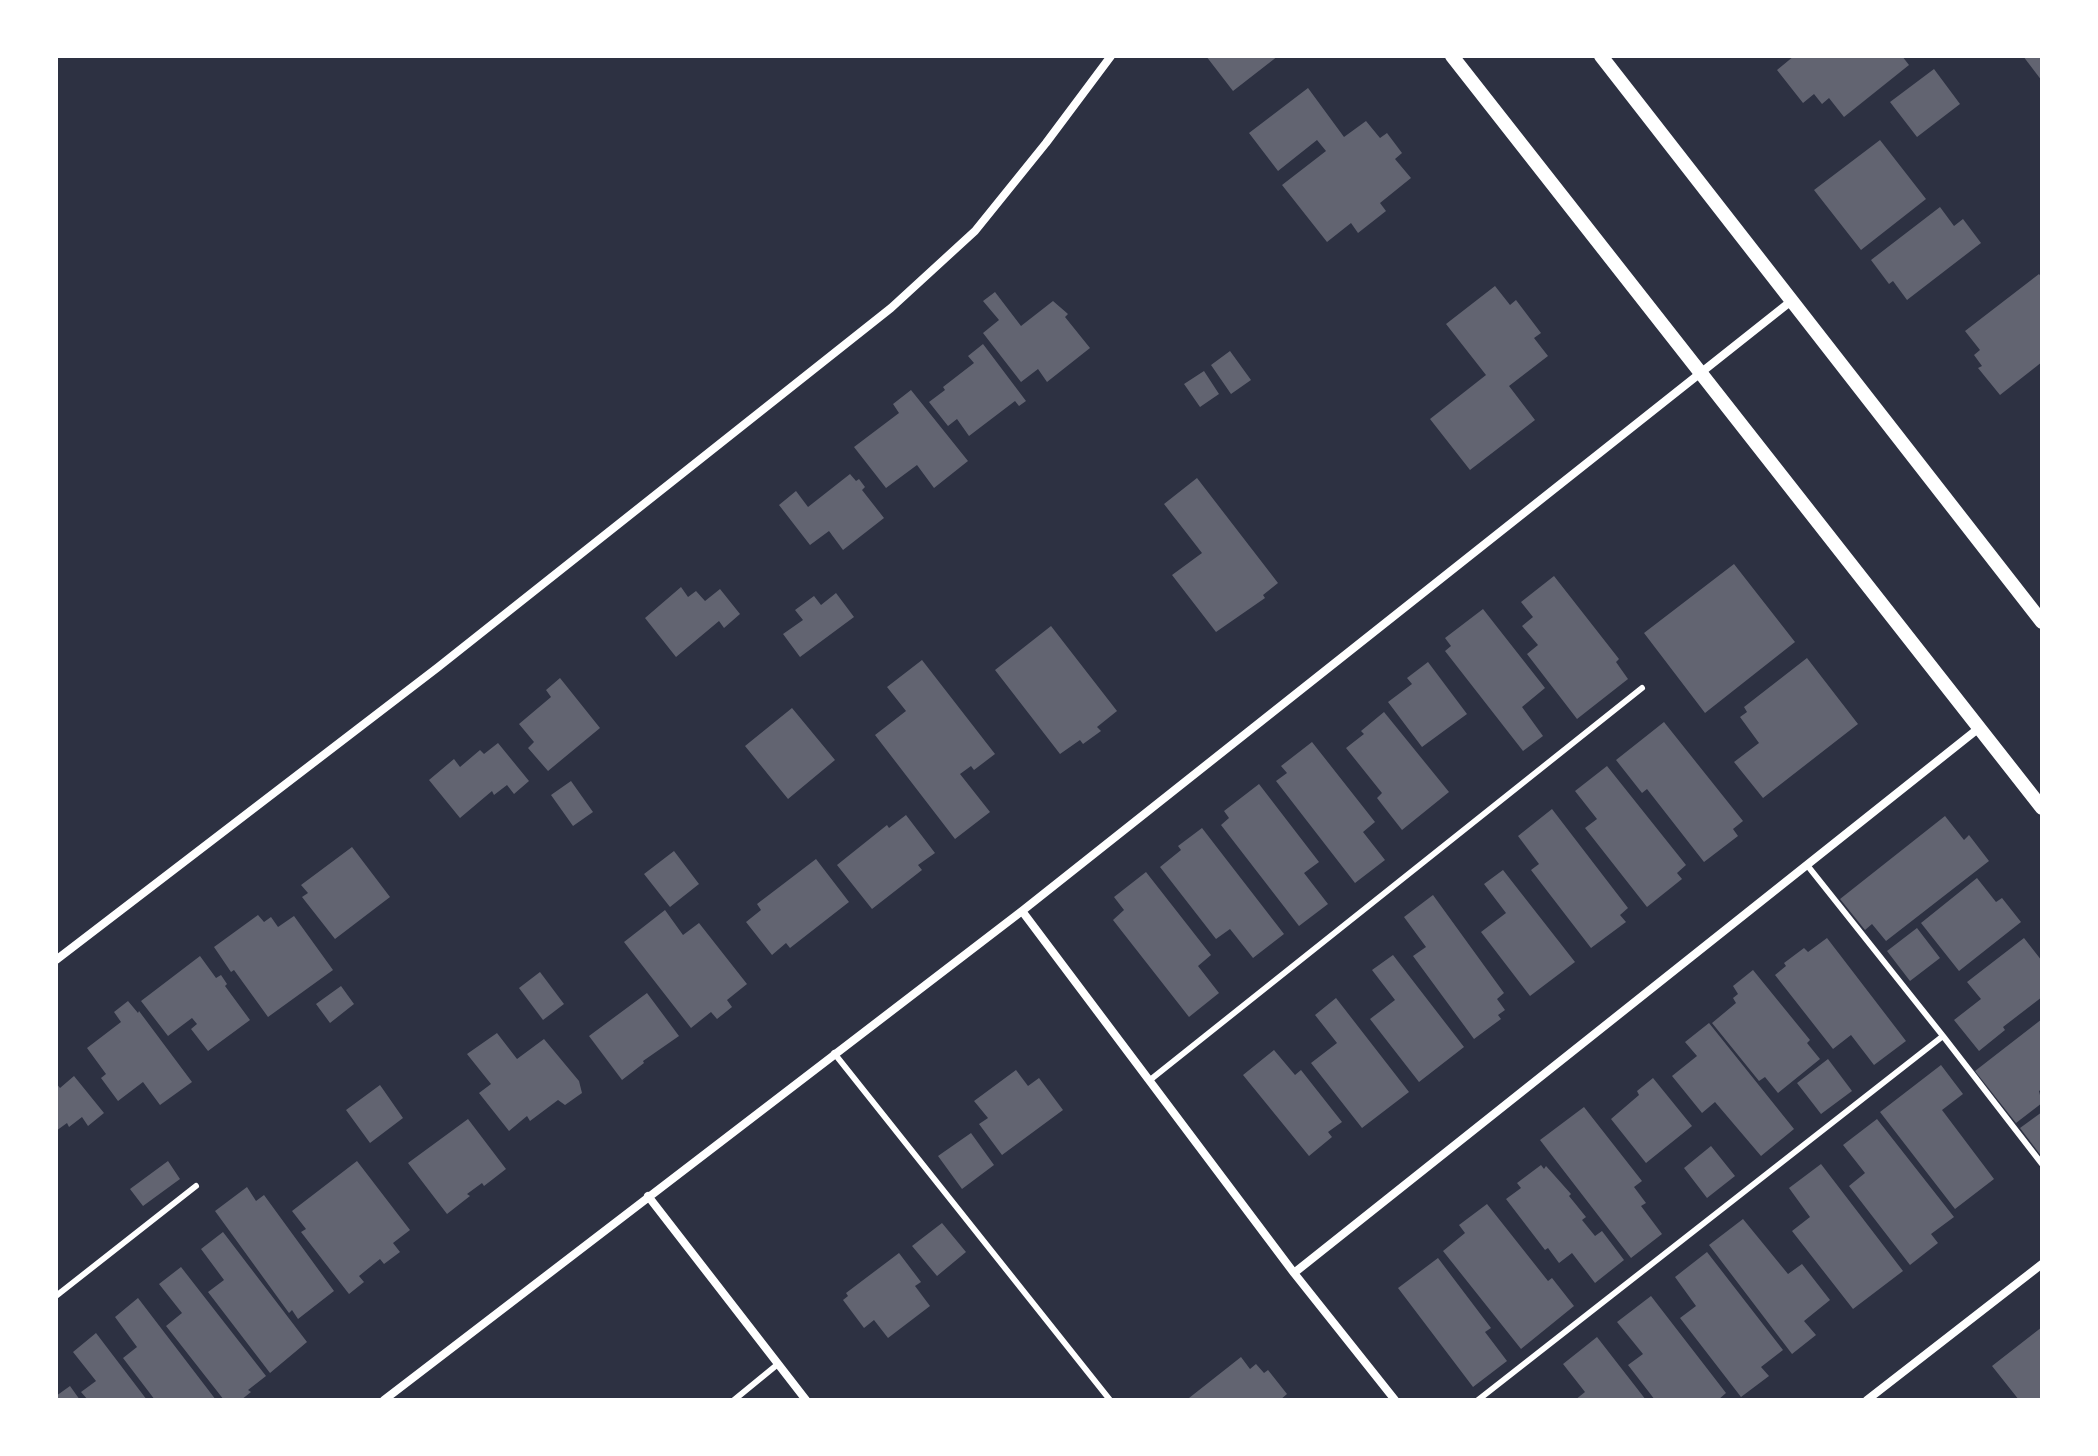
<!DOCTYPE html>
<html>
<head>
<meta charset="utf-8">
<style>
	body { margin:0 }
	#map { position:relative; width:2098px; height:1456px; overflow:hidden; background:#2d3142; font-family:"Public Sans",sans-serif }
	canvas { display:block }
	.frame { position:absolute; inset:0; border:58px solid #fff; pointer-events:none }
</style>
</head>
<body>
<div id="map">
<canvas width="2098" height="1456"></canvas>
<div class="frame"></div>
</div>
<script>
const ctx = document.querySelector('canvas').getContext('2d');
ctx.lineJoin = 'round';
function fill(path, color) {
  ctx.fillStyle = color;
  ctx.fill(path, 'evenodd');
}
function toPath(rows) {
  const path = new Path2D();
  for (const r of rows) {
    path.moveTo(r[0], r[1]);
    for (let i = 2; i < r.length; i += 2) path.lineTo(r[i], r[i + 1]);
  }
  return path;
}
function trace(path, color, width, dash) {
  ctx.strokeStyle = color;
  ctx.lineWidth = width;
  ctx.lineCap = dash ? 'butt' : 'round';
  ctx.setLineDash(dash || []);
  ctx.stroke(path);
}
const building = toPath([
	[1206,56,1278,56,1233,91],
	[1794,56,1902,56,1909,65,1844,117,1829,98,1822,104,1814,94,1803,103,1777,70],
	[2023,56,2042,56,2042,81],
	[1934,69,1960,104,1917,137,1890,102],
	[1308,88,1344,137,1366,121,1380,138,1387,133,1402,153,1395,159,1411,178,1380,203,1386,211,1358,233,1351,223,1327,242,1282,185,1326,151,1317,140,1278,171,1249,133],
	[1880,140,1926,199,1861,250,1814,190],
	[1940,207,1954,226,1963,219,1981,243,1907,300,1893,281,1889,284,1871,260],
	[2039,274,2042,278,2042,362,2000,395,1978,368,1982,366,1974,355,1980,350,1965,331],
	[1495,286,1510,305,1516,300,1541,333,1534,338,1548,356,1509,386,1535,420,1470,470,1430,419,1486,375,1446,324],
	[995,292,1021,326,1053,301,1068,314,1065,317,1090,348,1047,382,1038,369,1021,382,983,333,999,320,983,301],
	[983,344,1026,401,1019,406,1015,401,969,436,957,419,948,426,929,402,945,390,943,387,974,363,968,356],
	[1230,351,1251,380,1231,394,1211,365],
	[1204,371,1219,394,1200,407,1184,384],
	[911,390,968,461,934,488,917,465,886,488,854,447,899,413,893,404],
	[850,474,856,481,859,479,865,487,862,490,884,518,843,550,829,531,810,545,779,505,796,491,808,507],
	[1197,478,1278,583,1263,595,1265,598,1216,632,1172,575,1202,553,1164,504],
	[1734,564,1795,642,1705,713,1644,633],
	[1554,576,1619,659,1616,662,1628,679,1577,719,1527,654,1538,645,1522,626,1533,617,1521,602],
	[681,587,688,597,696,591,705,601,720,589,740,614,724,628,719,621,676,657,645,618],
	[836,593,854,617,800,657,783,634,803,620,795,610,814,596,821,605],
	[1483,609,1545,688,1522,707,1543,736,1523,751,1445,651,1451,646,1445,638],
	[1051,626,1117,711,1097,727,1101,731,1083,744,1080,740,1060,754,995,670],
	[1807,658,1858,724,1763,798,1734,762,1759,743,1740,717,1747,712,1744,707],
	[922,660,995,754,974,770,971,766,960,774,990,812,955,839,875,735,906,711,887,687],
	[1428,662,1467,714,1422,747,1388,702,1412,684,1407,678],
	[560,678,600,728,548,771,528,748,534,742,519,724,551,697,546,690],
	[792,708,835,760,788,799,745,746],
	[1384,712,1449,792,1402,830,1377,798,1382,793,1346,748,1364,734,1361,731],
	[1664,722,1743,821,1733,829,1738,836,1704,862,1647,789,1642,793,1616,760],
	[1312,742,1375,822,1363,832,1385,860,1355,883,1276,781,1287,773,1281,766],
	[498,743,529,781,514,794,507,785,494,795,492,791,460,818,429,780,454,759,460,767,480,750,484,754],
	[1607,766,1686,865,1677,873,1682,879,1647,907,1585,828,1597,819,1575,791],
	[571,781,593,812,573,826,551,795],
	[1259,784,1319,862,1304,873,1328,904,1299,926,1221,825,1229,818,1224,811],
	[1552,809,1628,908,1620,915,1626,922,1591,948,1531,870,1539,864,1518,836],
	[906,815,935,853,918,865,922,870,872,909,837,865,887,825,889,828],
	[1945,816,1964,840,1969,835,1989,861,1886,941,1872,924,1865,930,1840,899],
	[1202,828,1284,934,1253,958,1230,929,1216,939,1160,867,1181,850,1178,846],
	[352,847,390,897,335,939,302,897,308,893,301,885],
	[674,851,699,884,670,907,644,874],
	[816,859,849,902,790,948,786,943,772,955,746,922,761,910,757,904],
	[1503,870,1575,962,1530,996,1481,932,1506,913,1484,884],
	[1146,872,1211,955,1198,966,1219,993,1189,1017,1113,920,1124,910,1114,897],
	[1977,878,1996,902,2002,898,2021,922,1959,971,1921,923],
	[1433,895,1504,993,1497,999,1505,1010,1498,1015,1501,1019,1474,1039,1413,956,1426,947,1404,917],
	[665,910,683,935,699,923,747,984,727,1000,732,1007,717,1019,711,1012,691,1028,624,942],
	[258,915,264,922,271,917,278,927,294,916,333,970,268,1017,234,970,231,972,214,947],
	[1917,928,1940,958,1910,981,1887,951],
	[1827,938,1906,1041,1874,1065,1851,1035,1833,1049,1775,975,1786,966,1784,963,1804,948,1808,952],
	[2024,938,2042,961,2042,997,2003,1027,2005,1030,1979,1051,1954,1020,1981,999,1967,982],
	[1393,955,1464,1047,1419,1082,1370,1019,1395,1000,1372,970],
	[200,956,216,978,221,975,227,984,225,986,250,1020,208,1051,191,1029,197,1024,192,1018,168,1036,141,1001],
	[1753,970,1810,1040,1807,1043,1820,1059,1778,1093,1765,1077,1759,1081,1712,1023,1736,1003,1733,998,1738,994,1733,986],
	[540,972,564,1004,543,1020,519,988],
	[341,986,354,1004,330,1023,316,1004],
	[647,993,679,1036,643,1061,644,1063,622,1080,589,1036],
	[1336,998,1409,1092,1362,1128,1311,1063,1337,1043,1315,1015],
	[128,1001,138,1013,139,1011,192,1082,160,1105,143,1082,118,1101,101,1078,106,1074,87,1048,121,1022,114,1012],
	[2042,1019,2042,1089,2039,1091,2042,1103,2016,1123,1975,1071],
	[1709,1023,1794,1129,1761,1156,1715,1102,1702,1113,1672,1076,1697,1056,1685,1042],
	[497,1033,517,1059,544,1039,579,1081,582,1093,565,1105,558,1100,530,1121,527,1116,509,1131,479,1093,491,1084,467,1054],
	[1274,1050,1295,1075,1301,1070,1342,1122,1328,1132,1332,1137,1309,1156,1243,1075],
	[1828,1059,1852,1091,1821,1114,1797,1083],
	[1941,1065,1963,1094,1942,1110,1994,1179,1955,1209,1880,1112],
	[1016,1070,1028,1086,1039,1078,1063,1110,1002,1155,979,1124,988,1118,974,1101],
	[74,1076,104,1113,88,1126,82,1117,69,1127,67,1123,56,1131,56,1083,60,1088],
	[1653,1078,1692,1126,1646,1163,1611,1119,1639,1095,1637,1091],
	[380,1085,403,1118,370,1143,346,1110],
	[1584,1107,1642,1181,1634,1187,1646,1203,1641,1206,1662,1234,1631,1258,1540,1140],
	[2042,1112,2042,1157,2020,1128],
	[468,1119,506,1169,484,1186,482,1183,467,1194,470,1196,447,1214,408,1163],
	[1877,1119,1954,1217,1931,1234,1938,1243,1910,1265,1849,1186,1865,1173,1843,1145],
	[971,1133,994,1165,962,1189,938,1156],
	[1711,1146,1735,1176,1707,1198,1684,1168],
	[168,1161,180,1179,143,1206,130,1189],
	[357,1161,410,1230,393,1243,400,1252,384,1264,380,1259,359,1276,364,1282,349,1294,301,1232,306,1229,292,1211],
	[1821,1164,1903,1271,1853,1309,1792,1231,1810,1217,1789,1188],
	[1541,1165,1544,1169,1546,1166,1571,1194,1569,1196,1586,1217,1582,1220,1595,1236,1602,1231,1624,1260,1595,1283,1572,1253,1559,1263,1548,1248,1545,1250,1506,1199,1521,1188,1517,1183],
	[247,1187,256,1201,264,1195,334,1291,298,1319,292,1310,289,1313,215,1211],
	[1487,1204,1548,1281,1552,1278,1574,1306,1521,1349,1443,1251,1465,1233,1459,1225],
	[1743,1219,1788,1274,1802,1264,1830,1300,1804,1321,1816,1335,1792,1354,1709,1245],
	[942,1223,966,1252,937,1276,912,1246],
	[223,1232,307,1342,270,1373,208,1292,224,1280,201,1249],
	[1707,1252,1783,1350,1761,1367,1769,1376,1741,1397,1680,1318,1696,1306,1675,1277],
	[899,1253,921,1282,915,1286,930,1306,888,1338,874,1320,864,1328,843,1300,848,1296,846,1293],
	[1438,1258,1491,1328,1485,1332,1507,1361,1473,1387,1398,1288],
	[181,1267,266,1376,248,1390,251,1392,241,1400,224,1400,166,1326,182,1313,159,1284],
	[1651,1296,1726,1393,1718,1400,1655,1400,1628,1365,1643,1354,1617,1322],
	[138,1298,216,1400,155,1400,123,1358,137,1347,115,1317],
	[2042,1327,2042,1400,2019,1400,1992,1366],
	[96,1333,147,1400,88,1400,81,1392,96,1381,73,1352],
	[1597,1337,1646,1400,1575,1400,1585,1392,1563,1364],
	[1241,1357,1250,1369,1256,1364,1264,1373,1268,1370,1287,1394,1280,1400,1190,1400,1189,1398],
	[70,1386,80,1400,56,1400,56,1396]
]);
const service = toPath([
	[1807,865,1943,1036],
	[834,1053,1110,1400],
	[1150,1080,1642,688],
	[56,1296,196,1186],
	[734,1400,778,1364],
	[1478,1400,1943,1036,2042,1164]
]);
const minor = toPath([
	[1022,911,1294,1273,1395,1400],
	[56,960,437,668,891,308,975,231,1046,143,1111,56],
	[648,1196,806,1400],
	[1294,1273,1979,728],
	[384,1400,1022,911,1790,302],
	[1867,1400,2042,1264]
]);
const tertiary = toPath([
	[1452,56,2042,808],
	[1601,56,2042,622]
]);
fill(building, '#626471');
trace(service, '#fff', 6);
trace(minor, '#fff', 8);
trace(tertiary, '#fff', 14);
</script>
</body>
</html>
